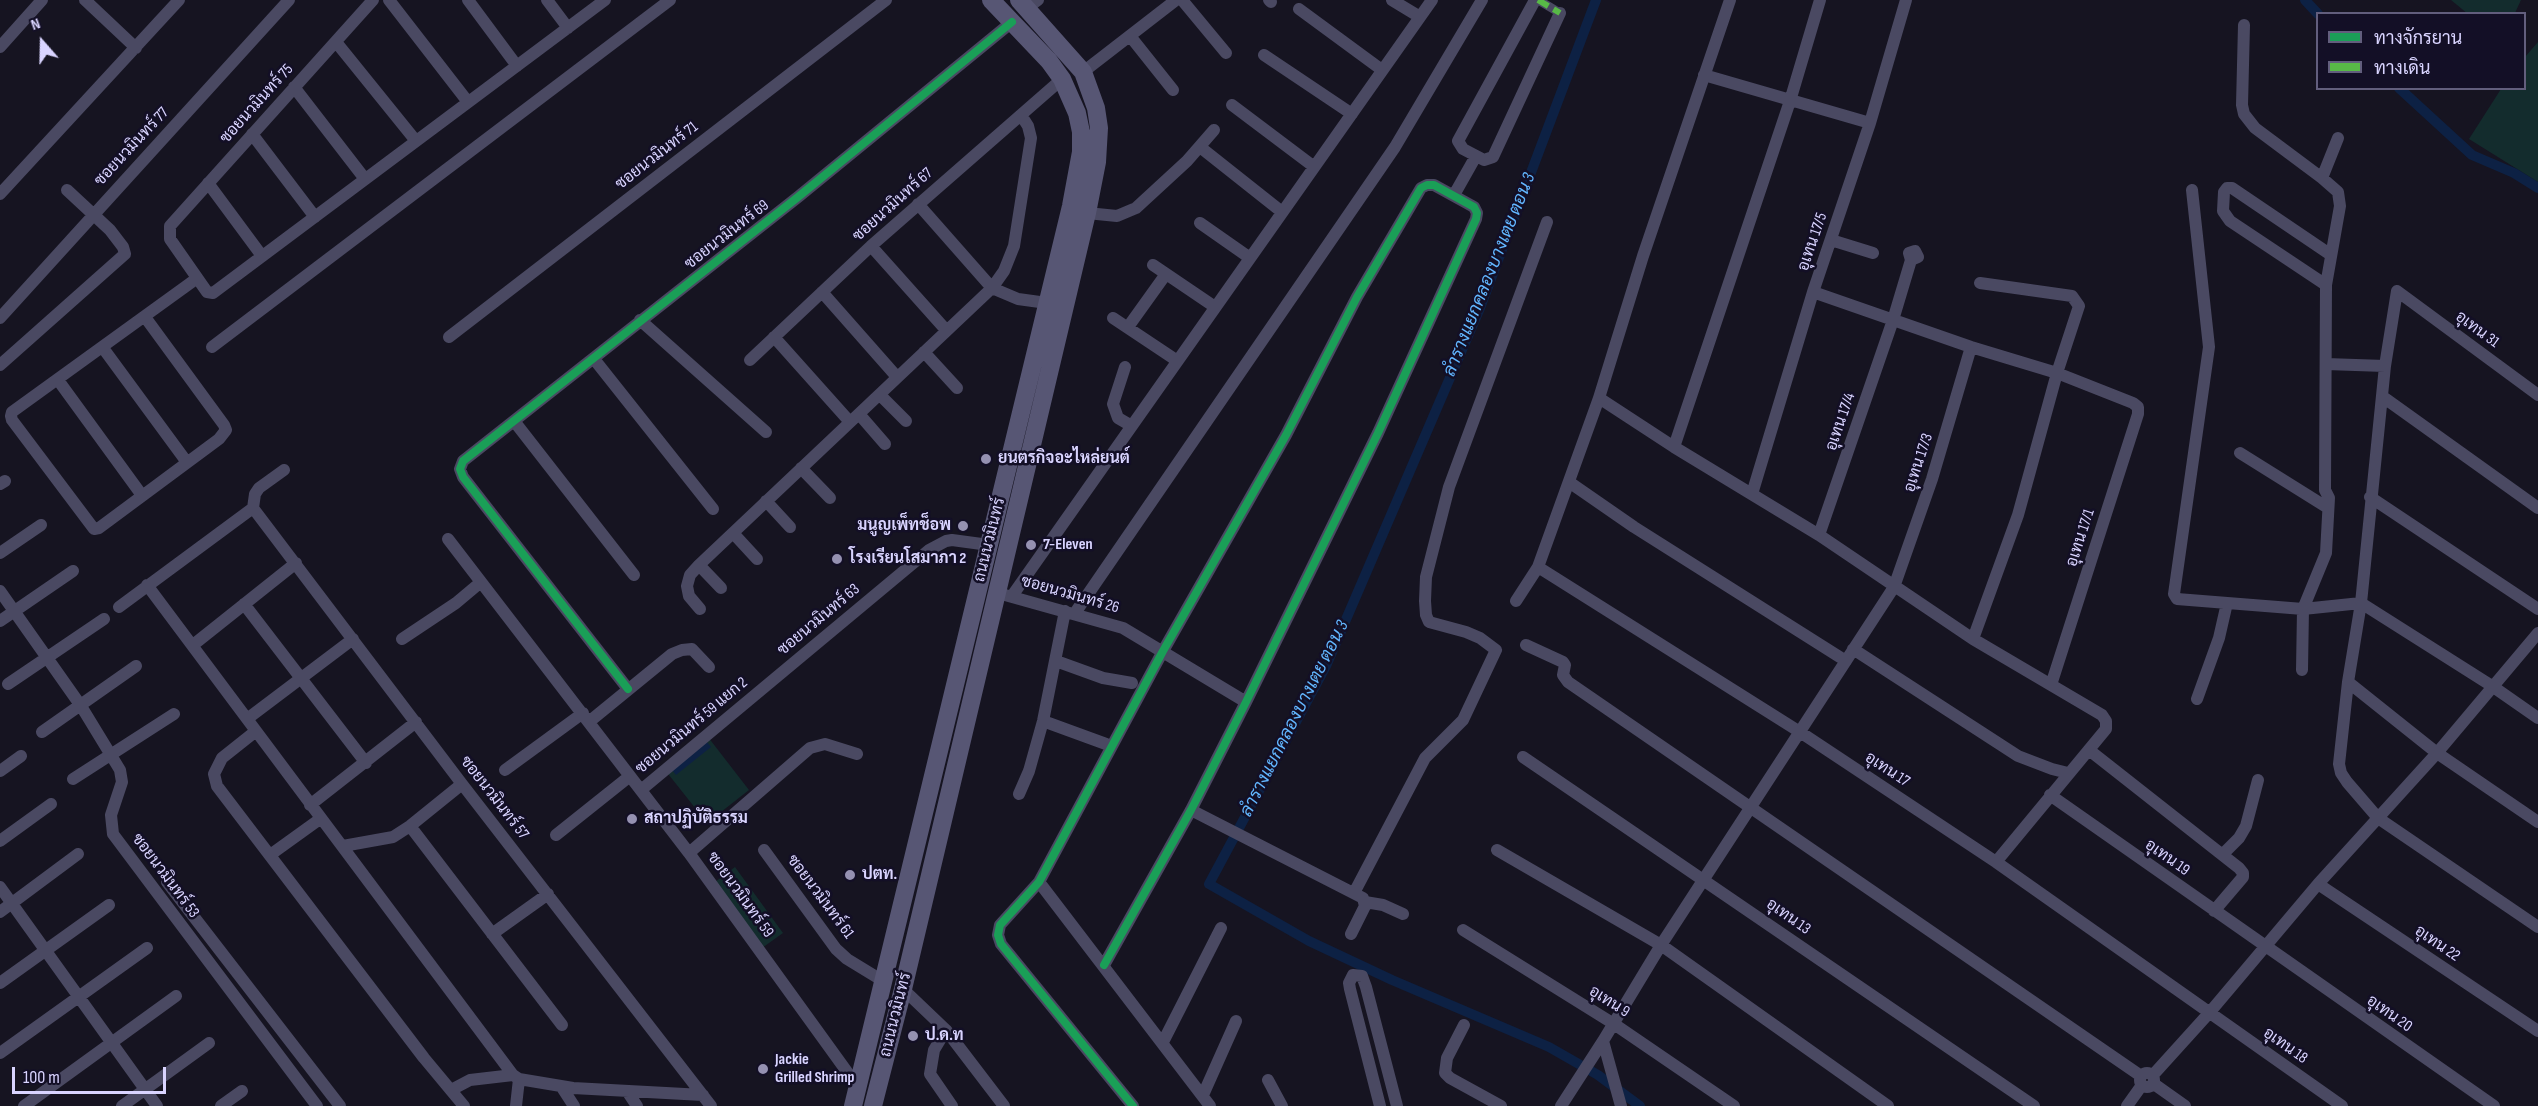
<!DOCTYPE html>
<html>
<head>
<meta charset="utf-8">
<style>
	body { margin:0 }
	#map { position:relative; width:2538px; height:1106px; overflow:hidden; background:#161421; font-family:"Sofia Sans Condensed",Sarabun,sans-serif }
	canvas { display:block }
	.legend { position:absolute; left:2316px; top:12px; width:210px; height:78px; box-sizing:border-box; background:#130f26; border:2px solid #625e7d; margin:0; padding:8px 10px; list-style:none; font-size:18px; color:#d9d4ff }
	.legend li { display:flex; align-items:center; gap:12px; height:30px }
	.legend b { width:30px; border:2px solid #625e7d }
	.north { position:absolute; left:12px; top:12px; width:60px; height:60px; -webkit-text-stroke:4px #130f26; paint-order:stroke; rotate:340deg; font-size:16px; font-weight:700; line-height:24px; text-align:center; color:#d9d4ff }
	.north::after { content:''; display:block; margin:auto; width:21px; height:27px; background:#d9d4ff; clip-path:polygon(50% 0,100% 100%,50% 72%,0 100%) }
	.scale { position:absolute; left:12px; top:1067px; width:154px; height:27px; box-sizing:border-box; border:3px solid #d9d4ff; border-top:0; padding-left:8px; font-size:18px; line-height:21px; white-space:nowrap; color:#d9d4ff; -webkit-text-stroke:4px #130f26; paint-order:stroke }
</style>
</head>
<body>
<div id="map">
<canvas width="2538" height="1106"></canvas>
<ul class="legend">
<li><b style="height:8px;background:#1a9f57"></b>ทางจักรยาน</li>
<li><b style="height:8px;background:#58b947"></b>ทางเดิน</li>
</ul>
<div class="north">N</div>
<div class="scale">100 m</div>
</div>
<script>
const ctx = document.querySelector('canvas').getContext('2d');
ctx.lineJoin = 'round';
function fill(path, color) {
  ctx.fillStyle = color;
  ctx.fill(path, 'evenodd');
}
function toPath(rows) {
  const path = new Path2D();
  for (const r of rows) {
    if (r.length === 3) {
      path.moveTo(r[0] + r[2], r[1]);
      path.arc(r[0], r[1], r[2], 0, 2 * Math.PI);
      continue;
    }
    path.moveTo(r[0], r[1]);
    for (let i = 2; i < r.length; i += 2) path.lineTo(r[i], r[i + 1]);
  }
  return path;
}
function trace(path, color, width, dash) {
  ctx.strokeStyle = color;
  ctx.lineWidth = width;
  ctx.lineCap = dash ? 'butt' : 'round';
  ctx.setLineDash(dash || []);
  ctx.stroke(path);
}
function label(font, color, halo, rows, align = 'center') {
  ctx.font = font + ' "Sofia Sans Condensed",Sarabun,sans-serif';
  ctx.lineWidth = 5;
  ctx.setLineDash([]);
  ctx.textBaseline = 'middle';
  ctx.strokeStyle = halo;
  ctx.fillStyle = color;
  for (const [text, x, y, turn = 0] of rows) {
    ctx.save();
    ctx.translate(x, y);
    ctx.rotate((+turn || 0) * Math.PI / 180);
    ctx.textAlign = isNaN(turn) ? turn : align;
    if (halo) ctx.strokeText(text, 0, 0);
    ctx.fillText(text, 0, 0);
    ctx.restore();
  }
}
const green = toPath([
	[2451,0,2521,0,2515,13,2468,14],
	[2538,42,2538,182,2469,139,2501,89,2524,88,2525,57],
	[708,737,749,790,707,823,665,770],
	[735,867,783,933,762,948,715,882]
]);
const water = toPath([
	[707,742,711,747,676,775,672,770]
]);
const canal = toPath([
	[1596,0,1480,308,1326,666,1209,884,1309,941,1392,980,1549,1047,1598,1075,1640,1106],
	[2305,0,2318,14],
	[2399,88,2472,155,2514,173,2538,188]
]);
const pedestrian = toPath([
	[1538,0,1560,13]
]);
const minor = toPath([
	[85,0,136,48],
	[373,0,170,226,170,239,207,292,213,293,605,0],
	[389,0,468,102],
	[468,0,517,66],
	[547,0,568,28],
	[1182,0,1226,53],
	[1269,0,1271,2],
	[1392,0,1420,17],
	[1535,0,1458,141,1463,149,1484,160,1493,157,1560,13],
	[1027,8,1038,0],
	[1299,9,1382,70],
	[2244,25,2242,105,2244,114,2255,128,2322,178],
	[1130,36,1173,90],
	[336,42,416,141],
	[0,47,42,0],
	[1264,55,1352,114],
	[1083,72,1176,0],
	[1704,75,1870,123],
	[294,87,365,179],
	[1232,105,1313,166],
	[252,134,315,217],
	[1200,147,1282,212],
	[208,183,262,256],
	[2192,190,2209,347,2174,594,2177,599,2303,609,2361,603,2492,686,2538,718],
	[0,194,179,0],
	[1454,195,1476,156],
	[918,204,992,288,1018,299,1047,303],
	[1087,213,1117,216,1136,208,1187,161,1214,130],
	[1200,223,1250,258],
	[1831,240,1873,253],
	[871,246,946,330],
	[1153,265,1215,307],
	[2326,285,2230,221,2223,211,2224,192,2227,188,2232,188,2331,255],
	[822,292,897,377],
	[1813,292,1971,347,2057,373,2133,403,2138,407,2138,414,2051,685],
	[145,317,224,425,226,430,219,439,99,528,94,529,12,420,11,416,12,412,196,279],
	[0,318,289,0],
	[1113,318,1176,360],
	[640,320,766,432],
	[1128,327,1166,274],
	[449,337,886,0],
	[774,337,850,422],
	[212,347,670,0],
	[103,348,186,461],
	[924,352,957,388],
	[594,359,713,509],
	[750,360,871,246,1062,79],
	[2326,364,2385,366],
	[0,365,125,254,123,247,110,230,67,190],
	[1125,367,1113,404,1118,418,1130,425],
	[58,380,141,494],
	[880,395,906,421],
	[2538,395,2397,291,2385,366,2361,603,2348,682,2339,764,2341,773,2347,782,2378,818,2538,927],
	[2383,397,2538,508],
	[1599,398,1674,447,1819,535,1973,639,2102,715,2106,721,2106,729,1996,862],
	[859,414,885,444],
	[514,421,634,575],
	[1674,447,1790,101,1820,0],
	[2240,453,2328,508],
	[801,468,830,498],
	[1569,482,1634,527,1846,661],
	[0,484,5,481],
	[1752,494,1813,292,1870,123,1906,0],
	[2370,497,2538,609],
	[766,501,790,527],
	[253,508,462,784,711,1106],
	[733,533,757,559],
	[1819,535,1893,320,1911,260,1909,253,1915,251,1918,257,1911,260],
	[448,539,689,853,858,1087],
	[0,553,41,525],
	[699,565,721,588],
	[1538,567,1800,732,1996,862,2342,1106],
	[147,585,513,1075],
	[0,591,81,706,120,770,122,782,111,815,113,834,317,1106],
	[1005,595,1123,628,1246,702],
	[1012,596,1432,0],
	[1516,601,1538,567,1599,398,1643,256,1730,0],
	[244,604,366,763],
	[119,607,253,508,255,494,259,488,284,470],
	[700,609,689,596,687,586,690,575,699,565,992,288,1004,271,1014,246,1031,138,1028,126,1021,115],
	[1075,613,1395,147,1482,0],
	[0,621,73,571],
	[402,639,456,603,481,582],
	[1973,639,2018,515,2057,373,2079,306,2072,296,1980,283],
	[193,645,296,563],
	[1526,645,1563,662,1565,665,1563,675,1568,682,2141,1076],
	[1853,649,2018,756,2052,769,2068,773],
	[1056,661,1103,678,1132,683],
	[2302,670,2303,609,2326,553,2329,498,2325,490,2326,285,2340,206,2338,192,2322,178,2338,138],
	[2348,682,2437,753,2538,822],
	[8,684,104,619],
	[628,689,463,477,460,469,463,461,798,197,1012,22],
	[2197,699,2219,638,2227,603],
	[247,719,353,639],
	[590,721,672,654,682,650,692,649,709,667],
	[1043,721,1106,744],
	[256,731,222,758,214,774,217,786,424,1058,464,1106],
	[42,732,136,666],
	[2089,750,2239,868,2243,873,2243,877,2214,911],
	[1523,757,2034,1106],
	[505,770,583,713],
	[0,771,21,756],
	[73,779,174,714],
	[641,790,929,550,946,541,952,540,989,545],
	[1019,794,1029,771,1043,721,1065,611],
	[2050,795,2494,1106],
	[310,805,416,722],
	[1191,810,1363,898,1365,906,1351,934],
	[410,826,562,1025],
	[556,835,630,776],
	[0,841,51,804],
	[343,846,393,837,410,826,462,784],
	[764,850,836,949,847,959,883,981],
	[1497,850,1661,945,1888,1106],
	[689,853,810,748,825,744,857,754],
	[2223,854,2239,838,2246,826,2258,780],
	[270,855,320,819],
	[167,882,340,1106],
	[1039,882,1210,1106],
	[2318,884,2538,1031],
	[0,887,157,1106],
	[1354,893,1425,758,1463,720,1496,650,1480,638,1466,632,1429,622,1426,615,1425,601,1426,577,1449,487,1547,222],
	[1365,902,1383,905,1403,914],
	[0,912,78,854],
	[1463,930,1614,1024,1734,1106],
	[492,934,548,894],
	[1104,965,1191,810,1246,702,1378,433,1476,219,1477,213,1474,207,1434,185,1427,185,1421,188,1357,297,1286,435,1163,651,1039,882,1000,925,998,935,1001,944,1133,1106],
	[0,983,109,905],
	[903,989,946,1030,1004,1106],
	[1464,1025,1447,1058,1445,1073,1450,1078,1501,1106],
	[946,1030,934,1050,930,1074,952,1106],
	[1603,1041,1621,1106],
	[1163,1042,1221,928],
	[0,1053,147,948],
	[2147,1080,7],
	[2153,1075,2210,1012,2318,884,2437,753,2538,633],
	[1268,1080,1282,1106],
	[2154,1084,2185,1106],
	[561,1086,574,1106],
	[451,1090,470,1080,513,1075,519,1079,573,1088,703,1095],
	[627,1091,637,1106],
	[1203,1095,1236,1021],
	[24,1106,176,996],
	[122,1106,209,1043],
	[221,1106,242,1091],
	[516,1106,519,1079],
	[1380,1106,1350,989,1349,983,1353,975,1362,976,1366,987,1397,1106],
	[1561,1106,1603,1041,1661,945,1894,587,1932,479,1971,347],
	[2127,1106,2142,1085]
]);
const secondary = toPath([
	[853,1106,1071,206,1081,152,1081,132,1077,113,1062,79,1049,61,991,0],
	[873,1106,903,989,1087,213,1097,162,1099,128,1096,108,1083,72,1019,0]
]);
const quiet = toPath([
	[1538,0,1560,13]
]);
const cycleway = toPath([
	[628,689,463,477,460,469,463,461,798,197,1012,22],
	[1104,965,1191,810,1246,702,1378,433,1476,219,1477,213,1474,207,1434,185,1427,185,1421,188,1357,297,1286,435,1163,651,1039,882,1000,925,998,935,1001,944,1133,1106]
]);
const markers = [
	[986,459,6,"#9591b1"],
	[963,526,6,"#9591b1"],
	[1031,545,6,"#9591b1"],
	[837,559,6,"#9591b1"],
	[632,819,6,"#9591b1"],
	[850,875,6,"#9591b1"],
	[913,1036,6,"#9591b1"],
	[763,1069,6,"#9591b1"]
];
const streetNames = [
	["ซอยนวมินทร์ 75",257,104,-48],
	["ซอยนวมินทร์ 77",132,147,-47],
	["ซอยนวมินทร์ 71",657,156,-38],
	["ซอยนวมินทร์ 67",893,205,-42],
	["ซอยนวมินทร์ 69",727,235,-38],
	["อุเทน 17/5",1813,242,-71],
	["อุเทน 31",2477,330,36],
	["อุเทน 17/4",1841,422,-71],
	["อุเทน 17/3",1919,463,-72],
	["อุเทน 17/1",2081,538,-72],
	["ถนนนวมินทร์",990,540,-76],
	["ซอยนวมินทร์ 26",1070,595,16],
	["ซอยนวมินทร์ 63",819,620,-40],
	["ซอยนวมินทร์ 59 แยก 2",692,726,-40],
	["อุเทน 17",1887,770,33],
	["ซอยนวมินทร์ 57",494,798,52],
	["อุเทน 19",2167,858,35],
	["ซอยนวมินทร์ 53",165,876,53],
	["ซอยนวมินทร์ 59",740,895,54],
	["ซอยนวมินทร์ 61",820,897,53],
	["อุเทน 13",1788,917,35],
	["อุเทน 22",2437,944,34],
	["อุเทน 9",1609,1002,32],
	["อุเทน 20",2389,1014,35],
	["ถนนนวมินทร์",896,1015,-76],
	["อุเทน 18",2285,1046,35]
];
const poiNames = [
	["ยนตรกิจอะไหล่ยนต์",998,459],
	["มนูญเพ็ทช็อพ",951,526,"right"],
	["7-Eleven",1043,545],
	["โรงเรียนโสมาภา 2",849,559],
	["สถาปฏิบัติธรรม",644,819],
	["ปตท.",862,875],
	["ป.ด.ท",925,1036],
	["Jackie",775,1060],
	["Grilled Shrimp",775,1078]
];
const waterNames = [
	["ลำรางแยกคลองบางเตย ตอน 3",1490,275,-68],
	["ลำรางแยกคลองบางเตย ตอน 3",1295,719,-63]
];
fill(green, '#132c2d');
fill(water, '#0d2144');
trace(canal, '#0d2144', 10);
trace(pedestrian, '#4a4962', 9);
trace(minor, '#4a4962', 12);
trace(secondary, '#575674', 18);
trace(quiet, '#58b947', 6, [12, 6]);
trace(cycleway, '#1a9f57', 8);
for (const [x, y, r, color] of markers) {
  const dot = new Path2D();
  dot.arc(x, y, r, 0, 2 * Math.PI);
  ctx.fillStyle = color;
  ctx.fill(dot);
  trace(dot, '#130f26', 2);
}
label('16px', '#d9d4ff', '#130f26', streetNames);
label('bold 16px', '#d9d4ff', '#130f26', poiNames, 'left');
label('italic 18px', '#62b6ff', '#130f26', waterNames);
</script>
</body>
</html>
